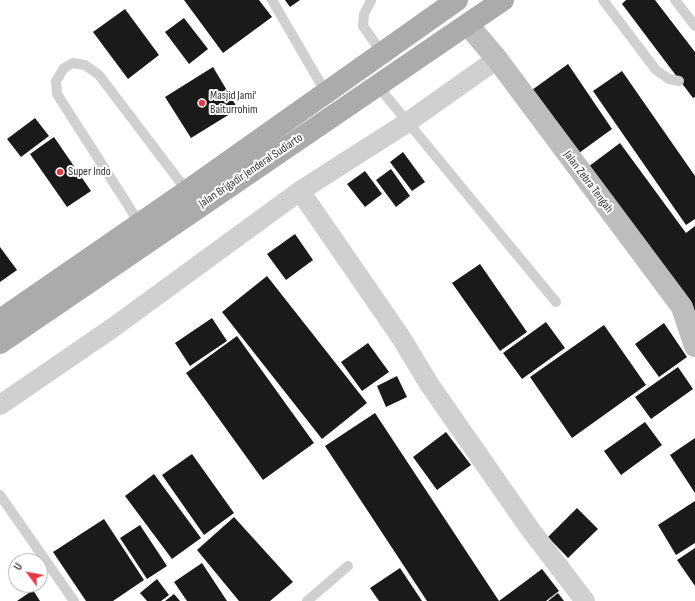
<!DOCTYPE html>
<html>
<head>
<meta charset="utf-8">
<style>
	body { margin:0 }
	#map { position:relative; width:695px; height:601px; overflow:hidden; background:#fff; font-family:"Sofia Sans Condensed",sans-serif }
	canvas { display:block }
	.north { position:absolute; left:8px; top:553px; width:40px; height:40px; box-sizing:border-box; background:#fff; border:1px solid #adadad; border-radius:50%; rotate:302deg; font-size:11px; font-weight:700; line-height:16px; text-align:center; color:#333 }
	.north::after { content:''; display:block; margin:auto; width:14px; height:18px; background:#e63946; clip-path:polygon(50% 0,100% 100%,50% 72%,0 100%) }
</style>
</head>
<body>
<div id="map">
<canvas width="695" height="601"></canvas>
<div class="north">U</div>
</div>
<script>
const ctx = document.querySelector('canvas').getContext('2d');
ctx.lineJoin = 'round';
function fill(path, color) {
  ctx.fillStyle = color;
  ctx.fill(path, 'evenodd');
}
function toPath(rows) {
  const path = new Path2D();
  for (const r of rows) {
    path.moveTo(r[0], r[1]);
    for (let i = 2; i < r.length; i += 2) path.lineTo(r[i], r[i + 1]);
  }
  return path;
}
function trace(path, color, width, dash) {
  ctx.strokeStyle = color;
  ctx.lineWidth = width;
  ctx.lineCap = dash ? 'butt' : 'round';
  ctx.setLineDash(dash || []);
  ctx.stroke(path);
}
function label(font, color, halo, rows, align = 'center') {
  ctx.font = font + ' "Sofia Sans Condensed",sans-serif';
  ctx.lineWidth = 4;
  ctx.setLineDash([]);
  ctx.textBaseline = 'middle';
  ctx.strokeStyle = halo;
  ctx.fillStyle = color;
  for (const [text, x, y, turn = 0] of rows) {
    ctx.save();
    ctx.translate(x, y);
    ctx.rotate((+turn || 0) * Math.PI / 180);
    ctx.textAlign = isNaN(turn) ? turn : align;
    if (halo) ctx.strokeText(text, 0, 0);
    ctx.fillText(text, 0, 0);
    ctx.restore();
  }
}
const building = toPath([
	[184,0,259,0,272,17,223,53],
	[285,0,300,0,290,7],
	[626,0,655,0,695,52,695,97,693,98,622,4],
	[125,9,159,55,128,79,93,32],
	[184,18,208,49,189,64,165,32],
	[568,64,612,129,579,153,532,90],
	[213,67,238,109,191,138,165,97],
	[622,71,695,176,695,219,686,225,593,91],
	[35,118,49,136,21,157,7,139],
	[54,137,91,191,67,207,30,154],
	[620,143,686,233,695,226,695,312,588,167],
	[403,152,425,182,412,191,390,162],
	[391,169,410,196,396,207,376,180],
	[365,171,382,194,365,207,347,184],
	[295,234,313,260,286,280,267,254],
	[0,247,17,270,0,282],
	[480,264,527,332,500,351,452,283],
	[267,276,367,403,322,439,222,312],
	[212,318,227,341,190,366,175,343],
	[546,322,565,348,522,379,503,353],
	[664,323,687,357,659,377,635,344],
	[604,325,646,385,572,438,530,377],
	[237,336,314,443,263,480,186,373],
	[368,343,389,372,362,391,341,362],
	[678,367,693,389,651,419,635,397],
	[397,376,407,397,386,407,377,386],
	[375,413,499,601,427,601,325,446],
	[645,422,662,445,621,475,604,451],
	[446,432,471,465,437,490,413,457],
	[695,438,695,493,670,455],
	[192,454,234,513,204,535,162,475],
	[154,474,201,538,172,559,125,496],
	[695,501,695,543,676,555,658,525],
	[577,508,598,529,568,558,548,537],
	[234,517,293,582,270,601,239,601,197,550],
	[104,519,144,580,113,601,86,601,53,552],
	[140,525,167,566,147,579,120,538],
	[695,548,695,586,677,560],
	[202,563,227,601,187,601,174,582],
	[400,568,422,601,379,601,370,588],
	[542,569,559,591,546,601,499,601],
	[157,579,169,595,161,601,147,601,140,593],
	[33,590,40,601,17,601],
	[558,593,564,601,548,601],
	[174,594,180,601,165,601]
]);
const lane = toPath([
	[272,0,326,93],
	[603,0,656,70,669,79,679,81],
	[675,0,695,26],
	[371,1,364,14,363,26,382,53],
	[377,85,556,302],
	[140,224,57,94,56,81,64,68,73,63,85,65,99,75,187,191],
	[0,495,74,601],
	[307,601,348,566]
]);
const street = toPath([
	[300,191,402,339,429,384,530,529,585,601],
	[0,405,111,329,300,191,408,122,497,59]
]);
const secondary = toPath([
	[468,25,497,59,682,307,695,346]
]);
const primary = toPath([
	[0,320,187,191,457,0],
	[0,343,503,0]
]);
const markers = [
	[202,103,4,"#e63946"],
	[60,172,4,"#e63946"]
];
const poiNames = [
	["Masjid Jami'",210,96],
	["Baiturrohim",210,110],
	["Super Indo",68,172]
];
const streetNames = [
	["Jalan Brigadir Jenderal Sudiarto",251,171,-34],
	["Jalan Zebra Tengah",588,182,53]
];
fill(building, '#1a1a1a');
trace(lane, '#d0d0d0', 10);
trace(street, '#d0d0d0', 20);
trace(secondary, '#bdbdbd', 22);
trace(primary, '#ababab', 22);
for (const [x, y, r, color] of markers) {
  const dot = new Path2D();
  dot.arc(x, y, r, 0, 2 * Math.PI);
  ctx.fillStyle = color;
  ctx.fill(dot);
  trace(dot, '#fff', 1.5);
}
label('12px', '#333', '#fff', poiNames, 'left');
label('12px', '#333', '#fff', streetNames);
</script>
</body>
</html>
